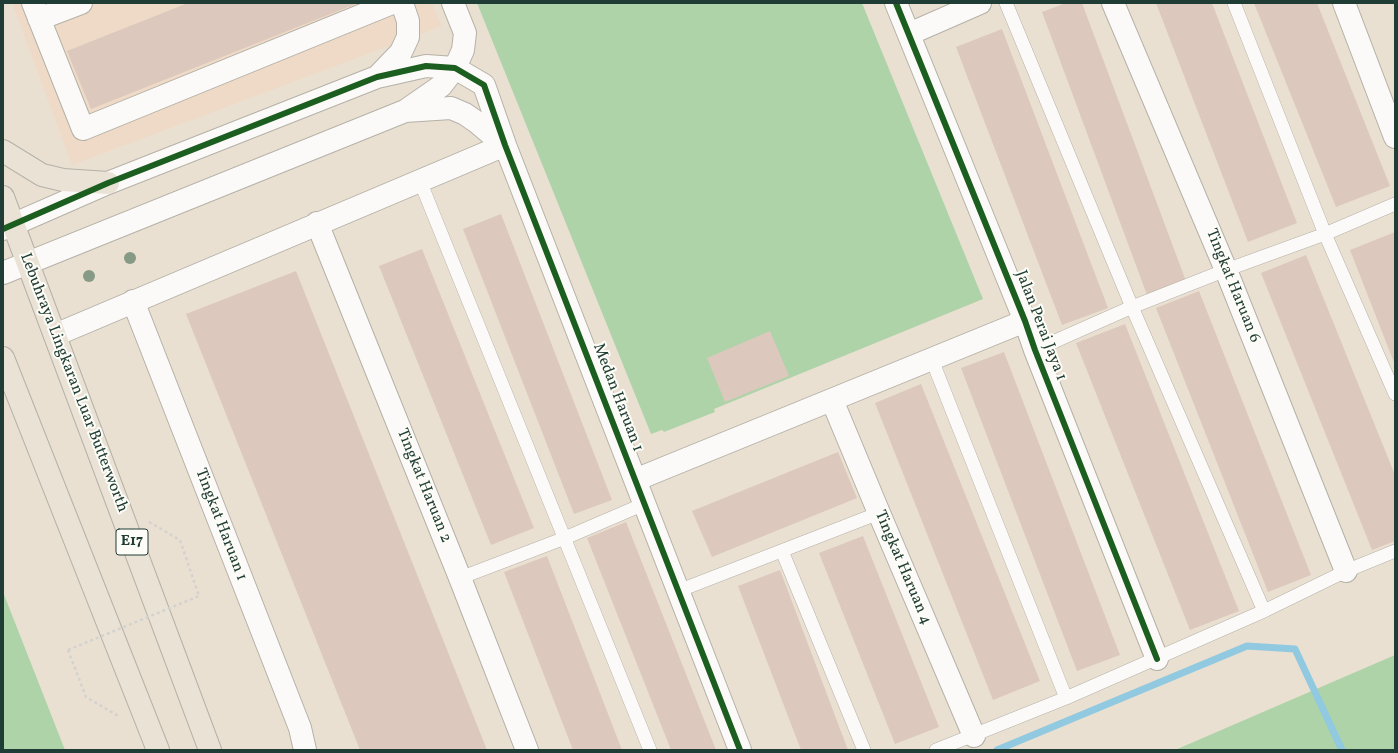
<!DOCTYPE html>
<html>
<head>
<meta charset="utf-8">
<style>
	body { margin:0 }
	#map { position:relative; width:1398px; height:753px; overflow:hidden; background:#eae0d2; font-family:Vollkorn,serif }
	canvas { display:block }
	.frame { position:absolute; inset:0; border:4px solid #1f3d34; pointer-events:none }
</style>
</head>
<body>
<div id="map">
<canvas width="1398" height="753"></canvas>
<div class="frame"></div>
</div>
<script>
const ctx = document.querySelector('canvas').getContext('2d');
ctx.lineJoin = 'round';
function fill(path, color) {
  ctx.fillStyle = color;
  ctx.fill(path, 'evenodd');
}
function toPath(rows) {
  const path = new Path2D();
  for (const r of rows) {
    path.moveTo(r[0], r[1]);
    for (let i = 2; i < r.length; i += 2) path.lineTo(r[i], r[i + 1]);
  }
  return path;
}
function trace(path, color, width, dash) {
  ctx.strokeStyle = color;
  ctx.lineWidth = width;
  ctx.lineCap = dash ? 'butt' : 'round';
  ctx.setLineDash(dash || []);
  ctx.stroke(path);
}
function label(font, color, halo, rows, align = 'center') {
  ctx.font = font + ' Vollkorn,serif';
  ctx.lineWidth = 4;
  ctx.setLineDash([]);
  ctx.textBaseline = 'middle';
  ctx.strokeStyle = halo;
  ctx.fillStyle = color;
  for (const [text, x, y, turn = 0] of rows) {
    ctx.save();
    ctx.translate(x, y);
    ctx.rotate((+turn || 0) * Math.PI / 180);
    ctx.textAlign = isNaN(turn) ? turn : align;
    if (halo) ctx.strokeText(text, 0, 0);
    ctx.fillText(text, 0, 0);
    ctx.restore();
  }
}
const built = toPath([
	[12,3,432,3,442,26,72,165]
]);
const green = toPath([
	[477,3,862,3,983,299,714,409,715,412,664,432,662,430,651,434],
	[3,592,65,750,3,750],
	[1395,655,1395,750,1175,750]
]);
const stream = toPath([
	[997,750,1247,646,1295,649,1342,750]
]);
const building = toPath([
	[188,3,358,3,91,109,67,51],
	[1066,3,1082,3,1186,281,1147,295,1042,12],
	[1156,3,1212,3,1297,223,1248,242],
	[1254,3,1317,3,1390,186,1336,207],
	[1002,29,1108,308,1062,325,956,47],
	[501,214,612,500,574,514,463,229],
	[1395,232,1395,365,1350,250],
	[422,249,534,528,491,545,379,266],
	[1306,255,1395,475,1395,541,1372,550,1261,273],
	[296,271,487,750,360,750,186,314],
	[1199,291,1311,575,1268,592,1156,308],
	[1125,324,1239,611,1190,630,1076,343],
	[770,331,789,376,725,402,707,358],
	[1004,352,1120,655,1077,671,961,368],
	[921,384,1040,681,993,700,875,403],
	[838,452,857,498,712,557,692,511],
	[626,522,716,750,671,750,587,538],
	[863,536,939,727,895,744,819,553],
	[547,556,622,750,573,750,504,572],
	[780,570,848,750,801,750,738,586]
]);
const path = toPath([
	[149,522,180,540,199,596],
	[68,650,86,697,120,717]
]);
const lane = toPath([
	[1006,3,1132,307,1264,611],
	[1234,3,1325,234,1395,394],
	[420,181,650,750],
	[1035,350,1132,307,1226,270,1325,234,1395,204],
	[932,360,1066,698],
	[782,551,864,750],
	[460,578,565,538,644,504],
	[678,591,879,513],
	[936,750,1066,698,1264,611,1346,571,1395,551]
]);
const street = toPath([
	[33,3,83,129,392,3],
	[896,3,1025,321,1035,350,1157,659],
	[1113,3,1226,270,1346,571],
	[1344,3,1395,137],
	[39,19,81,3],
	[909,34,980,3],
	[377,77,401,52,408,37,408,21,402,3],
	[405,111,451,108,465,114,478,123,504,145],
	[317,223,460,578,527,750],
	[3,229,108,183,377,77,426,66,455,68,484,85,505,145,740,750],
	[3,273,405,111,441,86,455,68,463,50,465,33,453,3],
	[133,301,300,728,305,750],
	[55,335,505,145],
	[832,400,879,513,974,736],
	[635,480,1025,321]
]);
const highway = toPath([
	[3,151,42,175,63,180,108,183],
	[3,197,210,750],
	[3,358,158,750]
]);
const pathBridge = toPath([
	[68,650,199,596]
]);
const cycleway = toPath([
	[896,3,1025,321,1035,350,1157,659],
	[3,229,108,183,377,77,426,66,455,68,484,85,505,145,740,750]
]);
const trees = [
	[130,258],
	[89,276]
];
const shields = [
	[132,542,32]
];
const shieldNames = [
	["E17",132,542]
];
const streetNames = [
	["Tingkat Haruan 6",1232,286,68],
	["Jalan Perai Jaya 1",1040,326,69],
	["Lebuhraya Lingkaran Luar Butterworth",73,383,69],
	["Medan Haruan 1",617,398,69],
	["Tingkat Haruan 2",423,486,68],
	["Tingkat Haruan 1",220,525,69],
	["Tingkat Haruan 4",902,568,67]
];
fill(built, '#eedac6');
fill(green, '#aed3a8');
trace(stream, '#90c9e0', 7);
fill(building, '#dcc8bd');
trace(lane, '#b4b1a7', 14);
trace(street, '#b4b1a7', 24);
trace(highway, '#b4b1a7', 24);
trace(path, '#d3d2cf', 2.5, [3, 3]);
trace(lane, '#fcfaf8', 13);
trace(street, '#fcfaf8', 22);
trace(highway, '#e9e2d5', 22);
trace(pathBridge, '#d3d2cf', 2.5, [3, 3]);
trace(cycleway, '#1b5e20', 6);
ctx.fillStyle = '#879a86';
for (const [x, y] of trees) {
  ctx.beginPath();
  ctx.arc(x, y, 6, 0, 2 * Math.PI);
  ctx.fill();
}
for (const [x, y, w] of shields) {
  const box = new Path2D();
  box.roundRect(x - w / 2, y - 13, w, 26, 3);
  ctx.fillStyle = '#fdfcf7';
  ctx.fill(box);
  trace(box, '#1f3d34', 1);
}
label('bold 15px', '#1f3d34', null, shieldNames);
label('16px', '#1f3d34', '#fdfcf7', streetNames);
</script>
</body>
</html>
